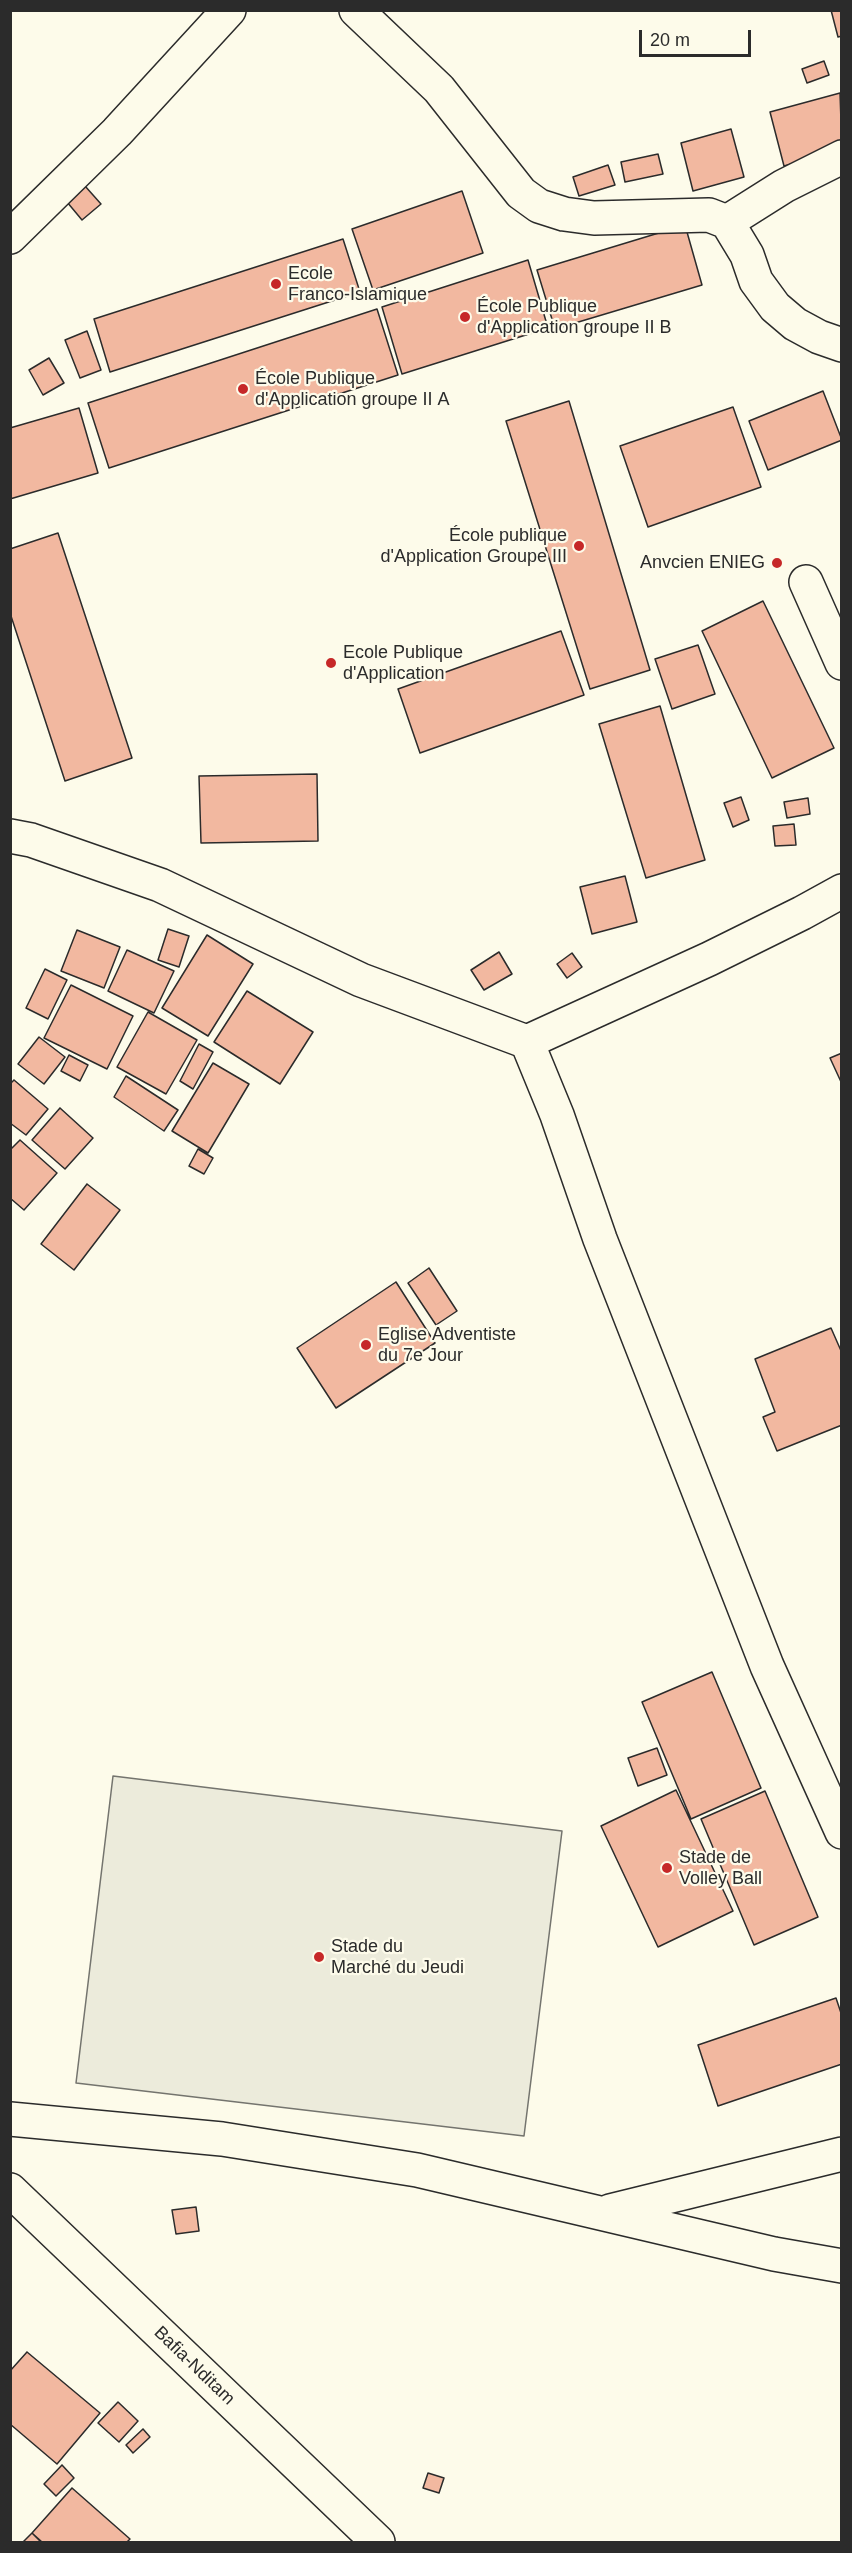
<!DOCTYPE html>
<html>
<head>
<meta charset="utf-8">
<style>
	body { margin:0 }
	#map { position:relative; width:852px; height:2553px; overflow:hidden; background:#fdfbea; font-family:Arial,sans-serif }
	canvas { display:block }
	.frame { position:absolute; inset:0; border:12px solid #2b2b2b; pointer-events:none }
	.scale { position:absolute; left:639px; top:30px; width:112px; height:27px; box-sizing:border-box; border:3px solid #2b2b2b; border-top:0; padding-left:8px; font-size:18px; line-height:21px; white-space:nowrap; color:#2b2b2b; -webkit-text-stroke:4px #fdfbea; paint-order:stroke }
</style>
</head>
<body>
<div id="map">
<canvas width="852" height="2553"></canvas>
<div class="frame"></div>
<div class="scale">20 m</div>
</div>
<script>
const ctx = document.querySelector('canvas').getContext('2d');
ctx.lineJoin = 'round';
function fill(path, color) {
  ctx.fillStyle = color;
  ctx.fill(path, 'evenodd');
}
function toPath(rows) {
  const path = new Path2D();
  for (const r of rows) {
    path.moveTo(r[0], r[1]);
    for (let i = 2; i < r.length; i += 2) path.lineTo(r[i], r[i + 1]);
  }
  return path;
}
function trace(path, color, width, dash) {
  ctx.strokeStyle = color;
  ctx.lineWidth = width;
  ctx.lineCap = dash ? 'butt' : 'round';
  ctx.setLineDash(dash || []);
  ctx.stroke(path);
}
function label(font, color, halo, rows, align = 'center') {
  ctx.font = font + ' Arial,sans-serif';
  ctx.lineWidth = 4.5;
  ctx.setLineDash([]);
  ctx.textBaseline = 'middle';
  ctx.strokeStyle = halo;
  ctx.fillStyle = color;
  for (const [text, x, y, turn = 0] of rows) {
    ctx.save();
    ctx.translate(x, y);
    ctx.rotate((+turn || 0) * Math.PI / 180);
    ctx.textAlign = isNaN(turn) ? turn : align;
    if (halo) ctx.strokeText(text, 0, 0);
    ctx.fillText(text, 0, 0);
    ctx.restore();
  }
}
const green = toPath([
	[113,1776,562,1831,524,2136,76,2083,113,1776]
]);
const building = toPath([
	[831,10,842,10,842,36,838,37,831,10],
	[824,61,829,75,807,83,802,69,824,61],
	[840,93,842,150,784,166,770,112,840,93],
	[731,129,744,177,693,191,681,143,731,129],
	[658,154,663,174,625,182,621,162,658,154],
	[608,165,615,185,579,196,573,177,608,165],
	[85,186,101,204,82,220,67,202,85,186],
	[462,191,483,253,373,290,352,229,462,191],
	[685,225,702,285,555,329,537,270,685,225],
	[343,239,360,292,110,372,94,319,343,239],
	[528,260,548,328,402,374,382,307,528,260],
	[377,309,398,375,109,468,88,403,377,309],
	[87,331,101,370,80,378,65,340,87,331],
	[49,358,64,383,43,395,29,370,49,358],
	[823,391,842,440,768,470,749,421,823,391],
	[569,401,650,670,590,689,506,421,569,401],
	[733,407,761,487,648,527,620,446,733,407],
	[79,408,98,473,10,499,10,428,79,408],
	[58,533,132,758,65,781,10,613,10,549,58,533],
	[763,601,834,748,772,778,702,631,763,601],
	[561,631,584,695,420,753,398,689,561,631],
	[698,645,715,694,672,709,655,659,698,645],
	[660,706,705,860,646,878,599,724,660,706],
	[317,774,318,841,201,843,199,776,317,774],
	[741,797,749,820,733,827,724,803,741,797],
	[808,798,810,814,787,818,784,802,808,798],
	[794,824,796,845,775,846,773,826,794,824],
	[625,876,637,922,592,934,580,887,625,876],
	[168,929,189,936,179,967,158,960,168,929],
	[77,930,120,947,104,988,61,971,77,930],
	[207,935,253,964,208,1036,162,1008,207,935],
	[127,950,174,971,154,1013,108,991,127,950],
	[499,952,512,974,484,990,471,970,499,952],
	[572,953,582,967,567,978,557,964,572,953],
	[45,969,67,980,48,1019,26,1008,45,969],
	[71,985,133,1016,107,1069,44,1038,71,985],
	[247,991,313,1032,280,1084,214,1042,247,991],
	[148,1012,197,1040,166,1094,117,1067,148,1012],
	[39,1037,65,1057,44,1084,18,1064,39,1037],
	[199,1044,213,1052,193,1089,180,1081,199,1044],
	[842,1053,842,1084,830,1058,842,1053],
	[69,1055,88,1065,80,1081,61,1071,69,1055],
	[213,1063,249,1084,208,1153,172,1131,213,1063],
	[126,1076,178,1110,164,1131,114,1097,126,1076],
	[14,1080,48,1109,26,1135,10,1123,10,1084,14,1080],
	[60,1108,93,1138,65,1169,32,1140,60,1108],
	[20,1140,57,1173,24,1210,10,1198,10,1150,20,1140],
	[198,1149,213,1158,204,1174,189,1166,198,1149],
	[87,1184,120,1210,74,1270,41,1244,87,1184],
	[429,1268,457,1311,436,1325,408,1283,429,1268],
	[396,1282,435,1343,336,1408,297,1348,396,1282],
	[831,1328,842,1353,842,1425,777,1451,763,1417,775,1412,755,1359,831,1328],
	[712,1672,761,1788,691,1819,642,1702,712,1672],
	[657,1748,667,1775,638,1786,628,1758,657,1748],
	[676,1790,733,1911,658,1947,601,1826,676,1790],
	[765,1791,818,1917,754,1945,701,1819,765,1791],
	[836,1998,842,2016,842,2064,718,2106,698,2045,836,1998],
	[196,2207,199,2231,176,2234,172,2210,196,2207],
	[27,2352,100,2413,57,2464,10,2424,10,2371,27,2352],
	[118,2402,138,2421,119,2442,98,2423,118,2402],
	[143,2429,150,2437,133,2453,126,2445,143,2429],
	[62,2465,74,2478,56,2496,44,2484,62,2465],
	[428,2473,444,2478,439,2493,423,2488,428,2473],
	[72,2488,130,2539,127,2542,42,2542,32,2533,72,2488],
	[32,2533,41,2542,23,2542,32,2533]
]);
const minor = toPath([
	[356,10,439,89,521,193,539,206,564,214,594,218,709,215,727,222,747,255,756,281,775,307,795,324,819,337,842,345],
	[727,222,784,186,842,157],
	[10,237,117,132,229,10],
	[806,582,842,663],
	[10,836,31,840,160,885,361,980,527,1042,709,959,802,913,842,891],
	[527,1042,557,1115,600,1239,767,1666,842,1832],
	[10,2119,222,2139,417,2170,774,2254,842,2266],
	[610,2211,842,2154]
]);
const secondary = toPath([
	[10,2190,378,2542]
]);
const markers = [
	[276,284,6,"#c62828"],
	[465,317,6,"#c62828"],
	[243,389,6,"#c62828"],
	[579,546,6,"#c62828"],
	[777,563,6,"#c62828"],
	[331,663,6,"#c62828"],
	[366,1345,6,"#c62828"],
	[667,1868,6,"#c62828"],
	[319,1957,6,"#c62828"]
];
const poiNames = [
	["Ecole",288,274],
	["Franco-Islamique",288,295],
	["École Publique",477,307],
	["d'Application groupe II B",477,328],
	["École Publique",255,379],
	["d'Application groupe II A",255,400],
	["École publique",567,536,"right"],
	["d'Application Groupe III",567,557,"right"],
	["Anvcien ENIEG",765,563,"right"],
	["Ecole Publique",343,653],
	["d'Application",343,674],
	["Eglise Adventiste",378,1335],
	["du 7e Jour",378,1356],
	["Stade de",679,1858],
	["Volley Ball",679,1879],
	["Stade du",331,1947],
	["Marché du Jeudi",331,1968]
];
const streetNames = [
	["Bafia-Nditam",194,2366,44]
];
fill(green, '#ecebdb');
trace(green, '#74746e', 1.5);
fill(building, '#f2b8a0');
trace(building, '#2b2b2b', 1.5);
trace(minor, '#2b2b2b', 36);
trace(secondary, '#2b2b2b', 36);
trace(minor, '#fdfbea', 33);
trace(secondary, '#fdfbea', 33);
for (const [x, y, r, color] of markers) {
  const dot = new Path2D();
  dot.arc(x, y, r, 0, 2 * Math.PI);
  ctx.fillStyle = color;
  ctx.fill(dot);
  trace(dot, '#fdfbea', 2);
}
label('18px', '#2b2b2b', '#fdfbea', poiNames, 'left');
label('18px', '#2b2b2b', '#fdfbea', streetNames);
</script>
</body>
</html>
